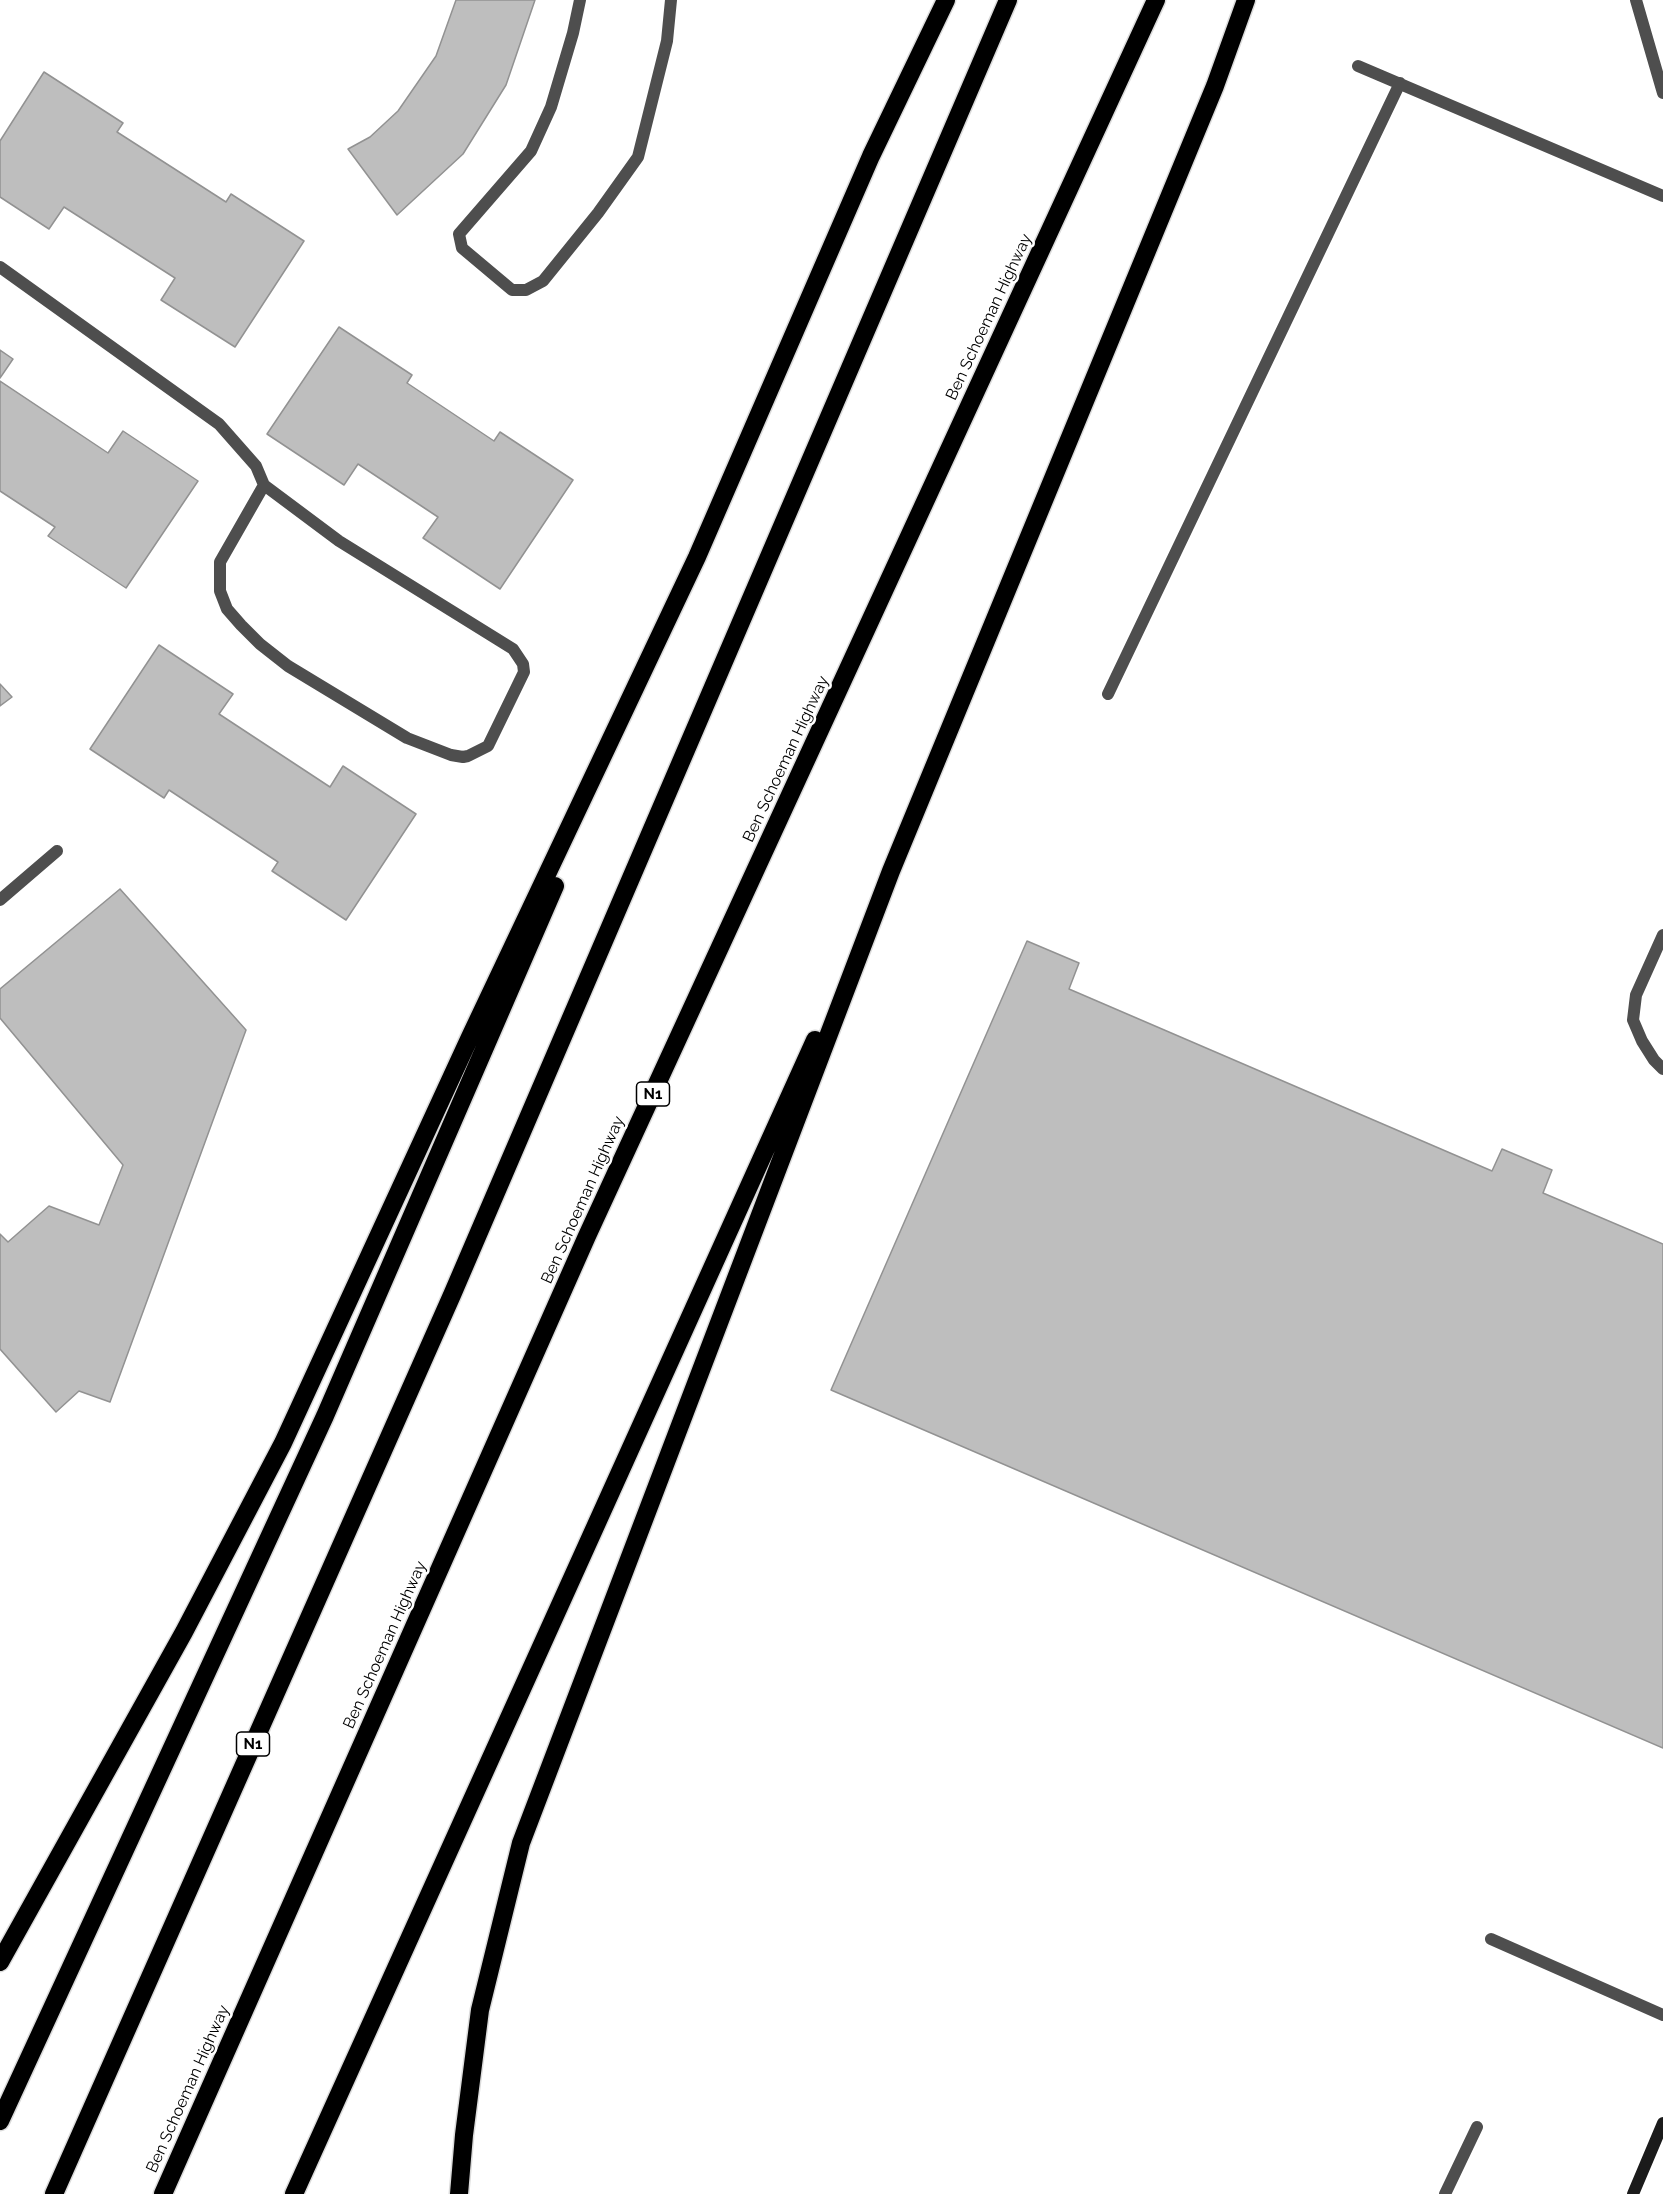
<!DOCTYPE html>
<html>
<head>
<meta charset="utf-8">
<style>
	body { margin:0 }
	canvas { display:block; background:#fff }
</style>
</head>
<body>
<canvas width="1663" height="2194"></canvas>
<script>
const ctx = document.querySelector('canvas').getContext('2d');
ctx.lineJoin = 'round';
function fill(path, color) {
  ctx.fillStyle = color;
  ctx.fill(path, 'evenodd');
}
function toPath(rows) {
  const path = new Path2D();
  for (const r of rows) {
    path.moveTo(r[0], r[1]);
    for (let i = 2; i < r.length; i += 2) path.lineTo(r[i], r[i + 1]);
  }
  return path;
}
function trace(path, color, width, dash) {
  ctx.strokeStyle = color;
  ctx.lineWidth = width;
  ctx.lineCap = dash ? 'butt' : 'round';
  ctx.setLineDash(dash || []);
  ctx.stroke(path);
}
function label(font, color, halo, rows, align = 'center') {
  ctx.font = font + ' Raleway,sans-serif';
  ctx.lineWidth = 5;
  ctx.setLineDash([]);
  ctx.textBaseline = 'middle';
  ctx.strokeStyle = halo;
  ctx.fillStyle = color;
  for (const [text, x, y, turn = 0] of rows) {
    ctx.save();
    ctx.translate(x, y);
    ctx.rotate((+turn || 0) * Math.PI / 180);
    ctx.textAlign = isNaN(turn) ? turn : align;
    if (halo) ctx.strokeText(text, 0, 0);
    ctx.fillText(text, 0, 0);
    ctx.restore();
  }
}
const building = toPath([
	[456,0,535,0,506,85,463,154,397,215,348,149,370,137,398,111,436,56,456,0],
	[44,72,123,123,117,132,226,202,231,194,304,241,235,347,161,300,175,278,64,207,49,229,0,197,0,141,44,72],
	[339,327,412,375,407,383,494,441,500,432,573,480,500,589,423,538,438,517,358,464,344,485,267,434,339,327],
	[0,350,13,359,0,378,0,350],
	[0,381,108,453,123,431,198,481,126,588,48,536,55,527,0,491,0,381],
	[159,645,233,694,219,714,330,787,343,766,416,814,346,920,272,871,278,862,169,790,164,798,90,749,159,645],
	[0,684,12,697,0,706,0,684],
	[120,889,246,1030,110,1402,79,1391,56,1412,0,1349,0,1234,8,1242,49,1206,99,1225,123,1165,0,1018,0,989,120,889],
	[1027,941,1079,963,1069,989,1492,1171,1502,1149,1552,1170,1543,1193,1663,1244,1663,1748,831,1390,1027,941]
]);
const lane = toPath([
	[1636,0,1663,93],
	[1358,66,1663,196],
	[1108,694,1400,83],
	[0,900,57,851],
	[1663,935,1636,995,1633,1020,1642,1041,1654,1060,1663,1069],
	[1491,1939,1663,2015],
	[1445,2194,1477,2127]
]);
const street = toPath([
	[580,0,573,33,551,107,531,151,459,234,462,248,512,290,526,290,543,281,598,213,638,157,667,41,671,0],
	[0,267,219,424,256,466,264,485,339,541,513,649,523,664,524,672,488,746,468,756,463,757,451,755,407,738,288,666,260,644,241,625,227,609,220,591,220,562,264,485]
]);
const secondary = toPath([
	[1633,2194,1663,2123]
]);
const highway = toPath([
	[0,1962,184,1632,283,1443,470,1037,697,557,871,156,946,0],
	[0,2121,325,1416,555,886],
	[54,2194,452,1295,1008,0],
	[163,2194,587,1236,1156,0],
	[294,2194,815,1040],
	[459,2194,464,2135,480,2010,521,1843,891,871,1215,86,1246,0]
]);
const shields = [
	[653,1094,33],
	[253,1744,33]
];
const shieldNames = [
	["N1",653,1094],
	["N1",253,1744]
];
const streetNames = [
	["Ben Schoeman Highway",989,317,-65],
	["Ben Schoeman Highway",786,759,-65],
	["Ben Schoeman Highway",583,1200,-66],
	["Ben Schoeman Highway",385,1645,-66],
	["Ben Schoeman Highway",188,2089,-66]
];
fill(building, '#bebebe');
trace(building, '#929292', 1.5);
trace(highway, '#dbdbdb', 21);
trace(lane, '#4e4e4e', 12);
trace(street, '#4e4e4e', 12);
trace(secondary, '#1b1b1b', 12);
trace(highway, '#000', 18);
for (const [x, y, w] of shields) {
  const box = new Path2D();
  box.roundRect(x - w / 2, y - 12, w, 24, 4.5);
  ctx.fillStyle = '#fff';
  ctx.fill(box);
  trace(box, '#000', 1.5);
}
label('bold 15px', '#000', null, shieldNames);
label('16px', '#000', '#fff', streetNames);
</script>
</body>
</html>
